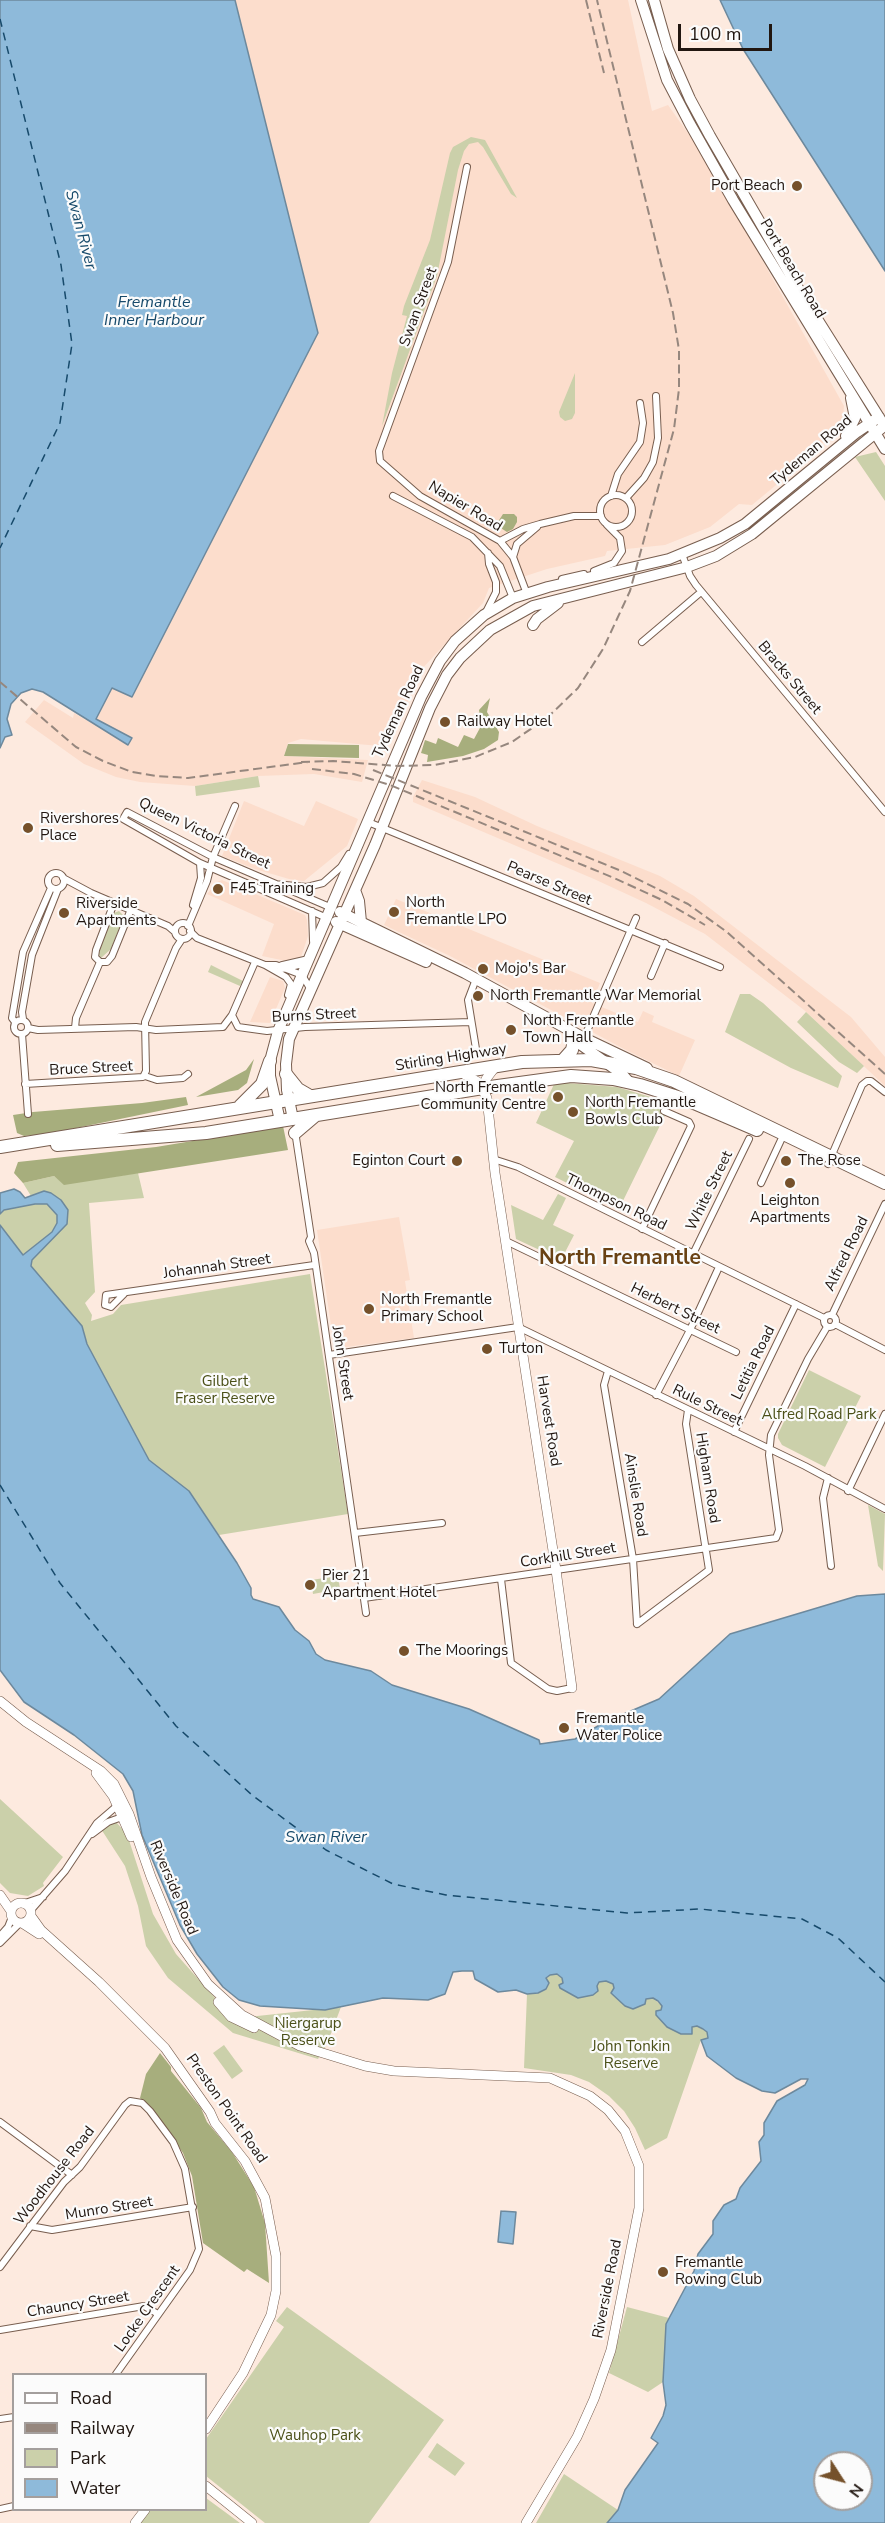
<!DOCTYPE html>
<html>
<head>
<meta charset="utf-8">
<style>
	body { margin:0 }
	#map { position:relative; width:885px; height:2523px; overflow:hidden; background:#fdeadf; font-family:"Nunito Sans",sans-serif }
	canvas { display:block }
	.legend { position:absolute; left:12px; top:2373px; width:195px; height:138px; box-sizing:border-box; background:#fbfbfb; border:2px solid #a49f9d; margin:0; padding:8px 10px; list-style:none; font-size:18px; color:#211610 }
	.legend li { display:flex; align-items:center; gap:12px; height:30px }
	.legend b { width:30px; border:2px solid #a49f9d }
	.north { position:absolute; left:813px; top:2451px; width:60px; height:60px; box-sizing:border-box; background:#fbfbfb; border:2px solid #a49f9d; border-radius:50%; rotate:126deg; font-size:16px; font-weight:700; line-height:24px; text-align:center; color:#211610 }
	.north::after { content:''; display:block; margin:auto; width:21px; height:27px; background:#75512b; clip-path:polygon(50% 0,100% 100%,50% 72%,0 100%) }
	.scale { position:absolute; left:678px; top:24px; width:94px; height:27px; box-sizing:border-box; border:3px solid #211610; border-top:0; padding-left:8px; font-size:18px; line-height:21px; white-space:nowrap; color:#211610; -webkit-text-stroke:4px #fbfbfb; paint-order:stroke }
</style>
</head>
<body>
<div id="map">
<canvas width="885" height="2523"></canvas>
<ul class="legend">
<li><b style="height:8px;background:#fff"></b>Road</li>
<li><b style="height:8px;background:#96877e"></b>Railway</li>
<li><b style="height:16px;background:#cbd0aa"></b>Park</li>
<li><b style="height:16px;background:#8ebada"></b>Water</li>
</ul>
<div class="north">N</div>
<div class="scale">100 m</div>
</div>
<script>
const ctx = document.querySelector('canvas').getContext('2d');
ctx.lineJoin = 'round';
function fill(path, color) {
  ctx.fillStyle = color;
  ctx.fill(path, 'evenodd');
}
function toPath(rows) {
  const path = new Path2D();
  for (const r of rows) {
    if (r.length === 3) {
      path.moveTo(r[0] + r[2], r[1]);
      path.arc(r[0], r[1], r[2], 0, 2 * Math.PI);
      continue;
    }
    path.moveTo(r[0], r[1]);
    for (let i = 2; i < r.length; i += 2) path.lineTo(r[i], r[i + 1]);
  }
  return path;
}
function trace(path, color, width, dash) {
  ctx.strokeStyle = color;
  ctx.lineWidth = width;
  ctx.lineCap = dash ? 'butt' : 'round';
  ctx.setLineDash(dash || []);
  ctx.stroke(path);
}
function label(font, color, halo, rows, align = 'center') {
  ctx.font = font + ' "Nunito Sans",sans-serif';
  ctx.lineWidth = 4.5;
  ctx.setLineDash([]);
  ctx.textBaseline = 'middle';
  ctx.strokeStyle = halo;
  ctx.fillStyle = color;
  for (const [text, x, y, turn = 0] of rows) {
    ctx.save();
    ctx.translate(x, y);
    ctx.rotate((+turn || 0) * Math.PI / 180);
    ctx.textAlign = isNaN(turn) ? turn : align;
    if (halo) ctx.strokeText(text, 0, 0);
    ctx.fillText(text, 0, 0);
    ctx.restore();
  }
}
const built = toPath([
	[235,0,628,0,652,111,668,105,704,156,844,406,843,418,834,431,805,461,752,505,739,504,710,527,665,545,607,551,605,556,547,569,489,588,483,603,420,671,408,694,409,698,394,734,387,731,380,746,301,739,288,743,284,756,368,760,362,782,314,774,258,776,195,786,140,782,116,777,84,764,25,722,44,700,73,718,74,713,128,744,131,738,96,720,112,688,132,696,318,333],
	[422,780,475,797,537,826,660,876,694,896,851,1017,885,1057,885,1086,804,1010,705,934,646,903,594,879,413,802,413,797],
	[244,801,304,826,316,801,358,819,347,846,304,881,289,879,255,869,222,856],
	[222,880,305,915,307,920,308,936,301,957,298,959,286,961,262,956,274,924,207,894,217,882],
	[396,899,600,983,592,1003,638,1022,643,1011,654,1016,652,1022,695,1040,679,1076,624,1049,450,956,384,925],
	[270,977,283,981,285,988,270,1023,250,1022],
	[399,1217,410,1280,405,1281,414,1338,339,1348,334,1346,317,1230]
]);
const green = toPath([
	[471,137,485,140,517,198,511,194,483,147,478,142,469,144,464,151,458,170,437,276,382,426,392,373,407,316,402,315,404,306,430,240,450,153,453,147],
	[575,373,575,413,572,419,565,421,560,417,559,412],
	[876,452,885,466,885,501,855,457],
	[258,776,260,787,196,796,195,786],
	[119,911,124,916,111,949,101,958,98,954,100,946,114,913],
	[211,965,243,981,240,986,208,972],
	[740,994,750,994,763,1003,842,1076,838,1088,791,1068,725,1032],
	[806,1012,864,1066,857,1073,839,1062,797,1022],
	[555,1082,617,1087,671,1103,619,1209,555,1177,574,1141,536,1123],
	[138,1173,144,1198,89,1203,95,1292,85,1303,92,1315,91,1321,113,1314,121,1305,310,1274,348,1514,219,1535,189,1491,149,1460,87,1344,82,1326,31,1266,32,1260,67,1224,44,1191,31,1196,23,1183,54,1176,64,1184],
	[558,1194,566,1198,553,1225,574,1235,561,1260,516,1239,511,1205,543,1220],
	[35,1204,47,1204,57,1215,57,1223,52,1232,23,1255,0,1225,0,1214,4,1210],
	[809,1370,861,1396,825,1467,782,1445,778,1438,778,1434],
	[868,1505,885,1514,883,1571,878,1566],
	[338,1576,340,1589,313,1594,311,1580],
	[0,1799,63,1857,43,1883,44,1886,28,1896,10,1893,0,1883],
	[115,1821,127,1834,153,1914,176,1954,224,2008,248,2017,341,2007,327,2044,318,2059,233,2033,168,1978,146,1946,138,1906,125,1866,101,1829],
	[557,1974,562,1978,563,1983,597,1986,599,1982,606,1981,613,1984,614,1988,646,1999,653,1998,662,2006,662,2010,692,2033,692,2027,697,2026,707,2032,708,2038,701,2040,667,2138,645,2150,635,2128,624,2111,609,2096,589,2082,571,2075,524,2068,527,1994,538,1993,546,1979,550,1975],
	[224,2045,243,2071,232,2079,213,2053],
	[287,2307,444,2420,369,2523,265,2523,206,2476,206,2439,284,2327,276,2321],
	[627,2307,669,2318,666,2324,663,2382,648,2392,609,2373],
	[437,2443,465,2463,455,2476,428,2457],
	[564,2474,618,2510,607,2523,536,2523],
	[206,2498,240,2523,140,2523,150,2510,206,2510]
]);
const forest = toPath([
	[503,514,514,514,517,517,517,522,513,529,507,532,496,525],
	[490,698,487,712,499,732,498,740,484,749,463,756,427,762,428,755,421,753,425,740,436,744,438,738,458,747,464,735,474,739,481,726,479,710],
	[288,744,359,745,359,758,284,756],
	[254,1059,247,1083,238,1090,196,1097,246,1070],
	[186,1097,188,1105,47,1134,24,1136,17,1133,13,1115,33,1112,142,1103],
	[283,1126,288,1150,64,1185,54,1176,23,1183,14,1173,18,1162,156,1147],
	[160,2053,171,2067,171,2071,201,2108,207,2122,232,2152,254,2187,265,2223,269,2283,247,2269,244,2272,203,2243,192,2176,183,2153,157,2115,140,2098,146,2074]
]);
const water = toPath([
	[0,0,235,0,318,333,132,697,112,688,96,719,132,738,128,745,43,692,32,689,21,693,11,704,7,719,12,735,5,737,0,748,0,0],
	[720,0,885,0,885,271,743,49,720,0],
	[14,1189,20,1192,25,1198,44,1191,51,1193,61,1200,68,1210,67,1224,32,1260,31,1266,82,1326,87,1344,149,1460,189,1491,237,1563,251,1588,251,1595,253,1599,279,1607,295,1630,309,1641,316,1654,325,1660,371,1671,392,1685,469,1709,539,1740,540,1744,575,1739,605,1722,659,1699,730,1634,857,1596,885,1594,885,2523,607,2523,618,2510,625,2490,658,2443,651,2438,663,2416,666,2405,663,2382,666,2324,694,2271,698,2254,713,2234,713,2221,724,2205,736,2199,740,2188,761,2161,759,2142,764,2135,764,2123,777,2101,805,2085,808,2079,801,2079,775,2093,762,2091,736,2078,707,2056,701,2040,708,2038,707,2032,703,2029,697,2026,692,2027,692,2034,681,2034,667,2027,656,2015,656,2011,661,2010,662,2006,658,2001,653,1998,646,1999,645,2004,633,2009,625,2006,611,1993,614,1988,613,1984,606,1981,599,1982,597,1986,598,1991,593,1995,578,1998,560,1988,559,1985,563,1983,562,1978,557,1974,550,1975,546,1978,549,1983,546,1989,538,1993,527,1994,516,1990,498,1992,475,1979,473,1971,462,1971,453,1972,445,1994,428,2000,383,1998,325,2010,260,2006,239,2000,223,1987,197,1954,180,1925,142,1835,133,1791,123,1774,74,1735,24,1702,0,1670,0,1225,23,1255,52,1232,57,1223,57,1215,47,1204,35,1204,4,1210,0,1214,0,1193,14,1189],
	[825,2463,861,2463,861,2499,825,2499,825,2463],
	[501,2211,516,2212,513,2244,498,2242,501,2211]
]);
const ferry = toPath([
	[0,19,61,265,72,344,60,423,0,548],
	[0,1485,60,1583,176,1726,252,1795,326,1850,393,1884,446,1895,627,1913,700,1909,802,1919,838,1938,885,1982]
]);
const street = toPath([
	[467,167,448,262,379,451,380,461,420,496,500,541,513,557,527,594],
	[616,511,16],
	[393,496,472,537,500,566,513,598],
	[611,496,618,474,640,442,643,423,640,403],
	[626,498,644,478,653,462,658,438,656,396],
	[500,541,523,529,540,524,574,516,601,516],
	[682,554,690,576,696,585,885,812],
	[513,557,517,544,537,527],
	[594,571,614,563,622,551,620,538,607,525],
	[562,579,584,574],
	[486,612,496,592,496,582,489,564,488,553],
	[642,642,701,592],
	[367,825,368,822,720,967],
	[56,881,8],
	[63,878,91,893,168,926,175,932],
	[274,884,307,887,323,883,341,867,349,854],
	[114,903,96,950,95,957,100,962,107,962,112,956,131,909],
	[193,905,201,878,200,863],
	[312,911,313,941],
	[327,918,200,863,123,819,127,812,213,857,332,908],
	[183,931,8],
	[188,926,207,881,213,857,235,806],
	[190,931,197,938,265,965,286,977,291,984,288,995],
	[266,965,276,965,302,975,311,990],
	[651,976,665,943],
	[476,979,468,1000,477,1055],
	[232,1015,238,1027,267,1031,305,1027,471,1022],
	[23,1019,22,1012,32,955,58,889],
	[21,1027,7],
	[15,1022,12,1018,23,952,51,888],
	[28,1028,38,1030,136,1027,156,1030,223,1027,232,1015,255,962],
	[75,1028,76,1018,100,962],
	[22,1034,28,1114],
	[584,1038,636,918],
	[145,1076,157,1080,183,1078,188,1074],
	[25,1084,143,1077,146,1071,145,1022,176,948,182,939],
	[295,1131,311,1237,309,1241,314,1253,366,1613],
	[493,1159,518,1167,824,1318],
	[828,1164,862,1085,867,1081,871,1081,885,1092],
	[761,1183,781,1140],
	[642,1229,691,1126,689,1122,664,1111],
	[506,1241,736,1352],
	[693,1254,749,1139],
	[124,1294,111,1307,105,1305,106,1295,314,1265],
	[830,1321,6],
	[832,1315,885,1204],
	[835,1324,885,1350],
	[329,1355,518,1327,805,1466,885,1509],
	[608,1371,604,1385,633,1559,637,1624],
	[656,1395,690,1330,719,1267],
	[734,1432,796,1304],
	[828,1478,823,1498,831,1566],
	[848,1491,885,1414],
	[355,1533,442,1523],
	[501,1579,511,1663,548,1689,557,1691,572,1688],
	[364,1598,776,1538,779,1530,769,1455,771,1435,808,1359,827,1327],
	[637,1624,709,1570,686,1424,688,1410],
	[92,1834,108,1822,125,1816],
	[25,1903,43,1897],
	[31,1910,65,1871,97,1823,118,1805],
	[0,1936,8,1927,12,1917],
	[0,1943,20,1923],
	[0,2122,72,2175],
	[30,2226,52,2230,193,2207],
	[0,2267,64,2182,80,2167,125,2105,130,2101,142,2103,150,2111,173,2142,185,2169,199,2249,190,2270,116,2374],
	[0,2330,144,2306,158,2314],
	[0,2419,14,2417],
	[0,2509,14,2506]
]);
const secondary = toPath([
	[460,1072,478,1082,487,1098,495,1173,556,1570,572,1688],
	[482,1090,486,1079,496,1066],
	[0,1701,26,1722,101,1771,114,1784,129,1814,151,1877,177,1940,208,1984,242,2015,300,2046,365,2066,394,2071,550,2078,590,2096,608,2110,625,2131,639,2166,639,2208,611,2350,594,2399,577,2437,526,2523],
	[96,1773,113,1796,131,1837],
	[0,1895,11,1911],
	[21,1913,10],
	[31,1916,41,1930,99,1982,165,2048,210,2112,215,2123,245,2161,265,2198,276,2256,276,2291,271,2315,243,2373,206,2429],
	[22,1923,39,1934],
	[218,2002,231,2017,254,2028],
	[206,2486,252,2523],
	[135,2523,145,2510]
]);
const primary = toPath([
	[641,0,667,80,690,124,733,200,885,449],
	[654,0,668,49,690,99,710,136,802,295,882,422],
	[846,436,855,418,851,398],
	[533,625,537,619,558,603],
	[355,890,359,901,361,922],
	[340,912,465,973,584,1038,647,1068],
	[336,922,426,962],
	[282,967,308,961],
	[570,1037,622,1074,629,1082],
	[293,1119,287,1090,286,1064,289,1039,375,845,430,708,447,675,460,658,490,630,533,606,687,567,716,556,752,534,884,426],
	[280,1121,270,1076,270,1061,278,1031,421,697,440,661,455,641,484,615,513,598,548,587,669,559,720,538,745,524,857,432,879,417]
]);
const highway = toPath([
	[564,1059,572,1050,574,1040],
	[286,1074,298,1089,310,1096],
	[240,1106,262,1084,270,1061],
	[295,1133,315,1116],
	[57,1145,206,1133,483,1088,571,1076,613,1079,640,1085,687,1100,757,1130],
	[0,1147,522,1062,591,1060,636,1068,674,1081,885,1183]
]);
const rail = toPath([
	[586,0,604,73],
	[0,682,76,747,103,761,132,772,156,776,188,778,308,762],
	[301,762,333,761,397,766,435,765,475,757,512,742,548,717,578,688,603,649,630,591,674,429,679,389,679,350,673,313,597,0],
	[312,769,354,774,390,785,614,878,662,900,705,925],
	[373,770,619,870,688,904,727,932,885,1074]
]);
const markers = [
	[797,186,6,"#75512b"],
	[445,722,6,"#75512b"],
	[28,828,6,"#75512b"],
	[218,889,6,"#75512b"],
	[394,912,6,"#75512b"],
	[64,913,6,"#75512b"],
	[483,969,6,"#75512b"],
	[478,996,6,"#75512b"],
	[511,1030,6,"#75512b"],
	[558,1097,6,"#75512b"],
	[573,1112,6,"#75512b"],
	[457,1161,6,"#75512b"],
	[786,1161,6,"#75512b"],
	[790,1183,6,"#75512b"],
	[369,1309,6,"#75512b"],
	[487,1349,6,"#75512b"],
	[310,1585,6,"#75512b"],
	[404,1651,6,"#75512b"],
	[564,1728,6,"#75512b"],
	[663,2272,6,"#75512b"]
];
const poiNames = [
	["Port Beach",785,186,"right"],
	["Railway Hotel",457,722],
	["Rivershores",40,819],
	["Place",40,836],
	["F45 Training",230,889],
	["North",406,903],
	["Fremantle LPO",406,920],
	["Riverside",76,904],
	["Apartments",76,921],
	["Mojo's Bar",495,969],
	["North Fremantle War Memorial",490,996],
	["North Fremantle",523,1021],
	["Town Hall",523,1038],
	["North Fremantle",546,1088,"right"],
	["Community Centre",546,1105,"right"],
	["North Fremantle",585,1103],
	["Bowls Club",585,1120],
	["Eginton Court",445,1161,"right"],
	["The Rose",798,1161],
	["Leighton",790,1201,"center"],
	["Apartments",790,1218,"center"],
	["North Fremantle",381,1300],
	["Primary School",381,1317],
	["Turton",499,1349],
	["Pier 21",322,1576],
	["Apartment Hotel",322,1593],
	["The Moorings",416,1651],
	["Fremantle",576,1719],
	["Water Police",576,1736],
	["Fremantle",675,2263],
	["Rowing Club",675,2280]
];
const streetNames = [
	["Port Beach Road",792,269,59],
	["Swan Street",419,307,-70],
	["Tydeman Road",812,451,-40],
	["Napier Road",465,507,31],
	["Bracks Street",789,678,50],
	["Tydeman Road",399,712,-65],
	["Queen Victoria Street",204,834,26],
	["Pearse Street",549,884,23],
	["Burns Street",314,1016,-3],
	["Stirling Highway",451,1058,-9],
	["Bruce Street",91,1069,-3],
	["White Street",710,1191,-64],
	["Thompson Road",616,1203,26],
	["Alfred Road",847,1254,-64],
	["Johannah Street",217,1267,-8],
	["Herbert Street",675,1309,26],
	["John Street",342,1363,81],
	["Letitia Road",754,1363,-64],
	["Rule Street",707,1406,26],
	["Harvest Road",548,1421,81],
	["Higham Road",707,1478,81],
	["Ainslie Road",635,1495,81],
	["Corkhill Street",568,1556,-9],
	["Riverside Road",173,1888,67],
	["Preston Point Road",226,2109,55],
	["Woodhouse Road",55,2176,-52],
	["Munro Street",109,2209,-9],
	["Riverside Road",608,2289,-79],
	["Chauncy Street",78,2305,-9],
	["Locke Crescent",148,2309,-55]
];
const parkNames = [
	["Gilbert",225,1382],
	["Fraser Reserve",225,1399],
	["Alfred Road Park",819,1415],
	["Niergarup",308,2024],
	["Reserve",308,2041],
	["John Tonkin",631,2047],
	["Reserve",631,2064],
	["Wauhop Park",315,2436]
];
const waterNames = [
	["Swan River",80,230,75],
	["Fremantle",154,303],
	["Inner Harbour",154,321],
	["Swan River",326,1838]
];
const districtNames = [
	["North Fremantle",620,1259]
];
fill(built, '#fcddcc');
fill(green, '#cbd0aa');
fill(forest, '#a7ae7d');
fill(water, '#8ebada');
trace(water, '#6d899d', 1.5);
trace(ferry, '#174a6b', 1.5, [8, 6]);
trace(street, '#785e4f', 8);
trace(secondary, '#785e4f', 10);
trace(primary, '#785e4f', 12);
trace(highway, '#785e4f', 14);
trace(street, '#fff', 6);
trace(secondary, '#fff', 9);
trace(primary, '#fff', 10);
trace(highway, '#fff', 12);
trace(rail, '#96877e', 2, [9, 4.5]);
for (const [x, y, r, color] of markers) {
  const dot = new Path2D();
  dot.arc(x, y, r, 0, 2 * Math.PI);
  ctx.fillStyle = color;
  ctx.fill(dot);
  trace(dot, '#fbfbfb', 2);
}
label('15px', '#211610', '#fbfbfb', poiNames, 'left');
label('15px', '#211610', '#fbfbfb', streetNames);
label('15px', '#4b5018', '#fbfbfb', parkNames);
label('italic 16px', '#174a6b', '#fbfbfb', waterNames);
label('bold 21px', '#694214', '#fbfbfb', districtNames);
</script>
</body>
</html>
